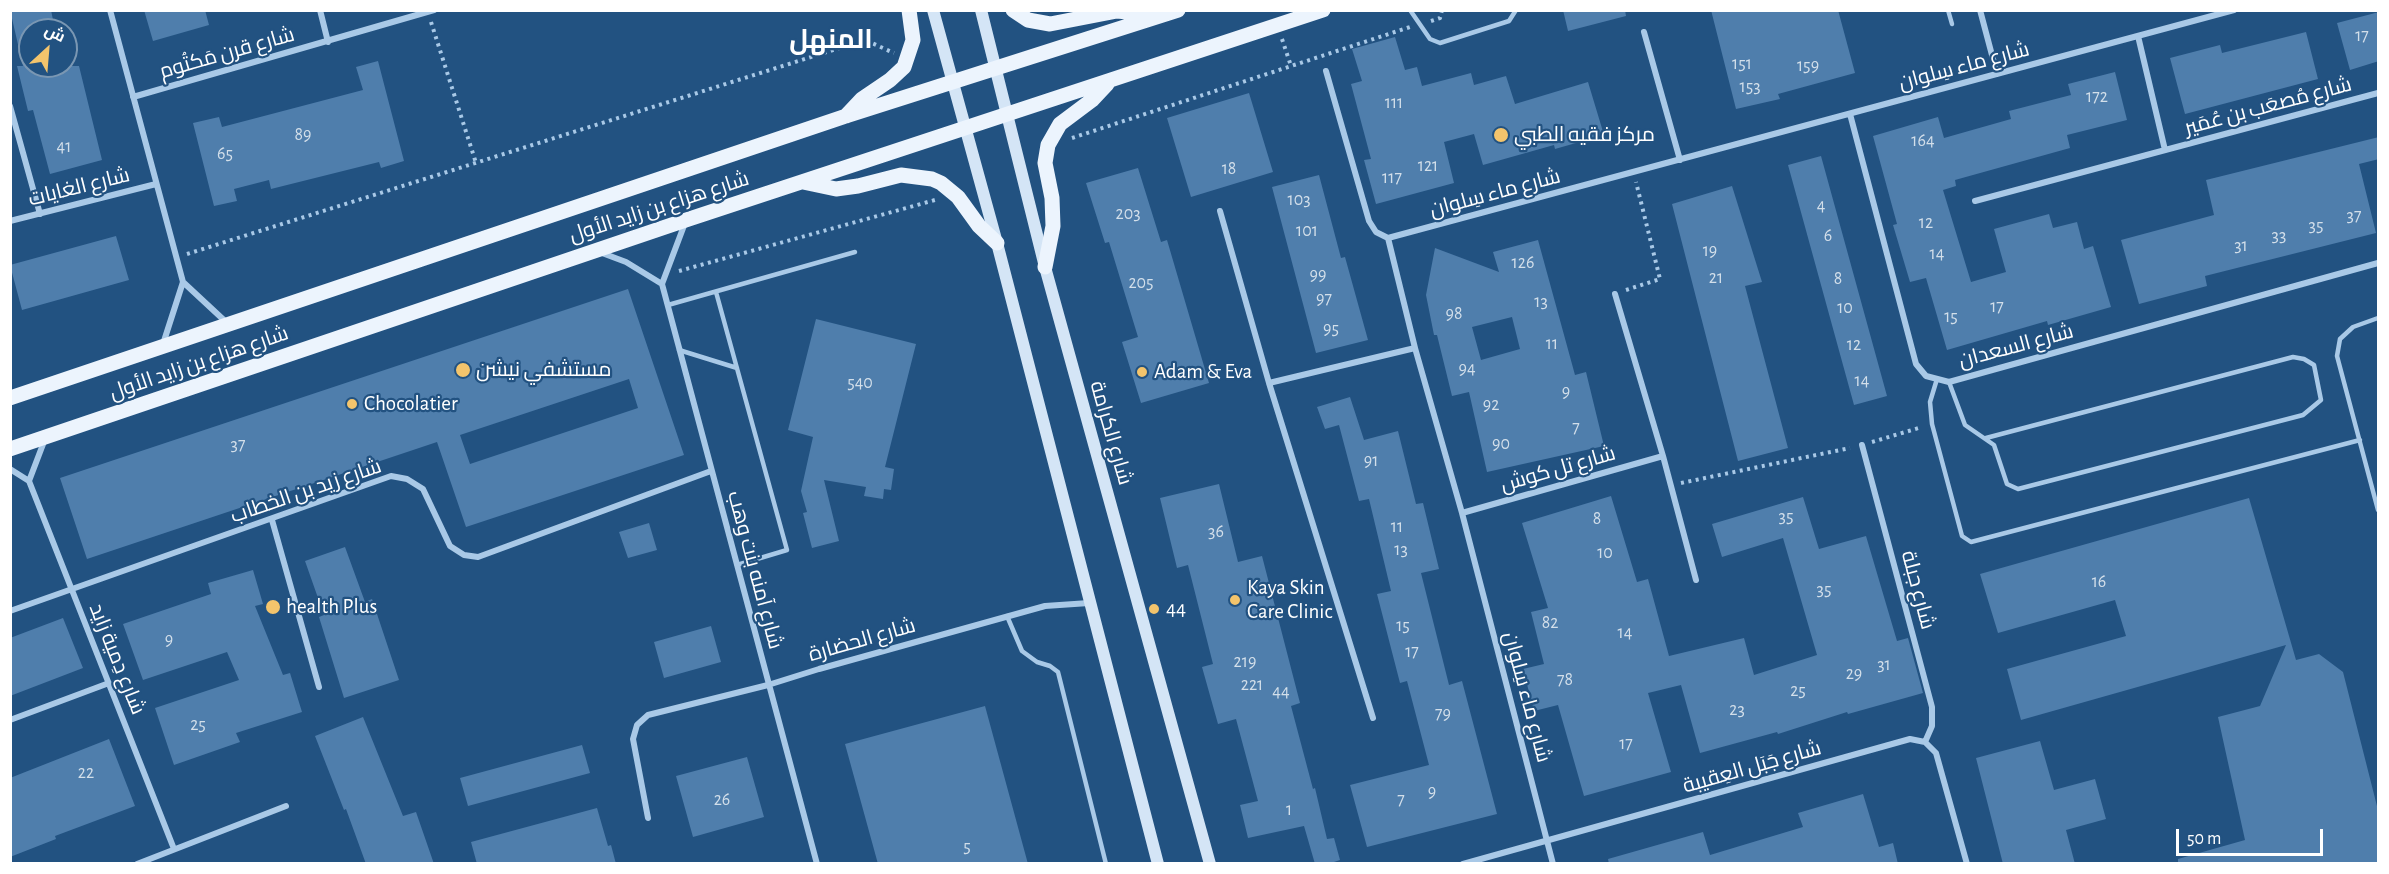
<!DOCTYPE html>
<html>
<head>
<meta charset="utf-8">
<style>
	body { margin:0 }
	#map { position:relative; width:2389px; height:874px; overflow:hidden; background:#225281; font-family:"Alegreya Sans",Cairo,sans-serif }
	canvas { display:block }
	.frame { position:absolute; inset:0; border:12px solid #fff; pointer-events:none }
	.north { position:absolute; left:18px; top:18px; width:60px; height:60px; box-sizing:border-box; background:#225281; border:2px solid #7a97b3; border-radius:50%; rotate:26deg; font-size:16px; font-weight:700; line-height:24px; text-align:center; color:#fff }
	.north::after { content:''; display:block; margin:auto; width:21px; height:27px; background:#f3c46c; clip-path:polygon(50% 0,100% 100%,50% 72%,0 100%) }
	.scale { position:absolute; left:2176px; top:829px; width:147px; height:27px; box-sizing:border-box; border:3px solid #fff; border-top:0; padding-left:8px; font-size:18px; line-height:21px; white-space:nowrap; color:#fff; -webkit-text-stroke:4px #225281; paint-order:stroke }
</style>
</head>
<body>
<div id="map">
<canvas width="2389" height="874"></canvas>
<div class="frame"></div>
<div class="north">ش</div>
<div class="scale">50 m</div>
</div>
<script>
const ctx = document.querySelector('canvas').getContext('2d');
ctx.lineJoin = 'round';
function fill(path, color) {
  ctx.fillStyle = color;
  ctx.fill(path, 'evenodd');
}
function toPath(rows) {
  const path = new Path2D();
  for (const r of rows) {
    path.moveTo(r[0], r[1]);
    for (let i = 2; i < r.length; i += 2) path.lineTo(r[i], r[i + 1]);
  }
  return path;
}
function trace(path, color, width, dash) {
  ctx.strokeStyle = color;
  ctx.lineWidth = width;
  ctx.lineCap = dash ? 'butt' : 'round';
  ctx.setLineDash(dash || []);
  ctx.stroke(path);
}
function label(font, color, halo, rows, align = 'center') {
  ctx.font = font + ' "Alegreya Sans",Cairo,sans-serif';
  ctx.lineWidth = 4.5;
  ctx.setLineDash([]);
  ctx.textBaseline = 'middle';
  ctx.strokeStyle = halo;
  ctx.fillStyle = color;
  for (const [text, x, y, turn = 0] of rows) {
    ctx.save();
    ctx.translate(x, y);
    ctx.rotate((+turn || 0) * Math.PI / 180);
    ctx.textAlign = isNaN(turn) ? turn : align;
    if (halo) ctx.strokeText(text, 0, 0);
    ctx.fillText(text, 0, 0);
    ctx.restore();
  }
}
const building = toPath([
	[10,10,51,10,55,30,30,30,30,66,79,66,102,160,50,174,33,110,28,111,17,66,23,66],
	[144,10,205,10,209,25,153,41],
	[1563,10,1625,10,1626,16,1568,31],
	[1711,10,1838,10,1855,73,1778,94,1780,99,1736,109],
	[2379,12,2379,61,2350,70,2337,23],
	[2306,32,2318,79,2185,114,2170,58,2220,45,2222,53],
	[1395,37,1405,70,1417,67,1422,86,1471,73,1474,85,1506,76,1515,104,1588,82,1604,135,1555,149,1554,145,1483,165,1474,134,1444,142,1454,183,1376,204,1364,160,1371,159,1351,84,1362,81,1352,49],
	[378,61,404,161,381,168,379,162,271,189,269,180,234,189,237,201,214,206,193,123,219,117,222,127,363,90,356,67],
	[2115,72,2127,120,2067,135,2070,148,1955,180,1956,186,1943,190,1971,282,2006,272,1994,229,2049,214,2053,228,2077,222,2084,249,2093,246,2111,307,2048,325,2047,321,1947,350,1926,278,1910,282,1893,225,1897,224,1873,136,1938,117,1944,138,2011,119,2009,111,2071,95,2068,84],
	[1249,93,1273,172,1191,197,1167,118],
	[2379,137,2379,159,2359,164,2376,233,2205,276,2207,286,2139,304,2121,240,2214,215,2206,180],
	[1821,156,1887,396,1854,405,1788,165],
	[1138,168,1161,242,1167,240,1209,383,1141,403,1122,342,1138,337,1109,242,1105,243,1086,183],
	[1319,175,1341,258,1345,257,1368,340,1316,353,1272,187],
	[1732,186,1762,282,1745,286,1788,448,1738,461,1672,204],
	[116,236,129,280,22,310,10,265],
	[1538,240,1575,375,1586,372,1604,446,1487,472,1469,392,1452,396,1437,335,1434,335,1426,295,1435,248,1499,272,1493,252],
	[1512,317,1520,349,1481,360,1472,327],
	[628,289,684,455,466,527,437,442,87,559,60,478],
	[629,379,638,408,470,464,460,435],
	[816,319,916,344,885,467,894,469,891,490,884,489,883,499,864,496,866,487,824,480,839,541,812,548,803,513,807,512,801,491,813,437,788,430],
	[1350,397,1364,440,1398,431,1416,504,1423,503,1439,569,1421,573,1449,685,1462,681,1497,814,1367,847,1350,785,1429,765,1407,681,1400,683,1377,594,1391,591,1369,499,1359,501,1339,425,1325,429,1317,407],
	[1219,484,1238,562,1262,556,1300,703,1291,706,1313,789,1315,788,1327,839,1334,838,1340,860,1328,864,1315,864,1304,826,1248,838,1240,805,1258,801,1236,719,1218,724,1202,667,1213,664,1188,565,1177,568,1160,498],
	[1611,496,1637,582,1648,579,1669,656,1744,638,1754,675,1817,655,1783,538,1722,557,1712,524,1803,497,1819,549,1866,536,1897,641,1908,638,1923,693,1848,714,1847,712,1778,734,1777,732,1700,753,1681,685,1648,693,1671,772,1584,796,1558,705,1534,711,1523,669,1544,664,1531,612,1548,608,1522,523],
	[2249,498,2296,660,2319,654,2343,672,2379,814,2379,864,2178,864,2178,859,2245,840,2218,717,2260,706,2286,645,2021,720,2007,669,2126,636,2115,600,1998,633,1980,574],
	[649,523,657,550,628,558,619,532],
	[345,547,365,602,372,599,399,680,344,698,319,617,324,615,305,561],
	[253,570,263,604,255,606,283,675,290,673,302,712,236,733,240,742,174,765,155,708,239,680,227,652,143,680,123,624,211,594,208,583],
	[63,618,83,668,10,696,10,638],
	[711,626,721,662,664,678,654,642],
	[985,706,1028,864,878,864,845,744],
	[363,717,403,816,416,812,434,864,366,864,346,809,344,810,315,736],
	[109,739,135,806,55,836,56,839,10,857,10,778],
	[2040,741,2054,790,2095,779,2106,819,2066,830,2075,864,2003,864,1976,758],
	[582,745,590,773,468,806,460,778],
	[747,757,764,817,693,837,676,776],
	[1863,794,1879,847,1893,843,1898,864,1609,864,1608,859,1703,832,1710,855,1803,827,1798,813],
	[597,808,608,846,611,845,616,864,477,864,471,842]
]);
const path = toPath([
	[1431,21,1440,18,1442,10],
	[431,22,476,163],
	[1282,39,1291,66],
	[1072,138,1410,27],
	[187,254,865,40,894,53],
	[679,271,935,200],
	[1626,290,1660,279,1636,182],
	[1872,442,1922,427],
	[1681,483,1850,448]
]);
const lane = toPath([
	[1410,10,1430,39,1440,43,1509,21,1516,10],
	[1948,10,1952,24],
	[716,292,787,550,737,565],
	[668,305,855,252],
	[2378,318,2353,327,2340,339,2337,356,2378,510],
	[679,350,737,368],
	[1937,379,1930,402,1932,424,1962,536,1971,542,2360,440],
	[1949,382,1965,425,1994,445,2007,484,2018,489,2303,415,2321,400,2314,365,2304,359,2293,357,1986,438],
	[1007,616,1022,651,1037,662,1050,666,1058,672,1106,864]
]);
const street = toPath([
	[110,10,183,282,226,322],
	[320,10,328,42],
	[1980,10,1997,74],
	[1644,32,1680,160],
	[2138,36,2165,150],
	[1326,71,1369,221,1376,232,1388,238],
	[133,97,434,10],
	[10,106,40,214],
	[1850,114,1916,364,1926,376,1949,382,2378,263],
	[1975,201,2378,93],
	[1220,211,1269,383,1373,718],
	[10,221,156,184],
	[685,223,662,284,817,864],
	[1388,238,2234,10],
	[1388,238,1415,348,1462,513,1553,864],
	[602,253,626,262,662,284],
	[1615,294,1663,456,1696,580],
	[163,344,183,282],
	[1269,383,1415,348],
	[1862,445,1932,707,1932,726,1925,742],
	[10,469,29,481,174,849],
	[29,481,45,439],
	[1462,513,1663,456],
	[272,520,319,687],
	[10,611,391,476,407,479,423,489,450,546,464,555,478,557,711,471],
	[10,720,109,683],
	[648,818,633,739,637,725,648,715,768,685,819,669,1045,606,1089,603],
	[137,864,286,806],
	[1463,864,1910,739,1925,742,1936,753,1967,864]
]);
const secondary = toPath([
	[933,10,997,243,1158,864],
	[981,10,1045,267,1210,864]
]);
const primary = toPath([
	[1013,10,1028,20,1050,24,1117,11,1160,15],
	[846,116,862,99,890,80,904,67,913,40,909,10],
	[803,182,836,189,858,186,901,175,932,179,941,183,958,197,979,226,997,243],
	[1045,267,1053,226,1052,198,1045,163,1048,145,1060,124,1092,100,1107,84],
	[10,398,846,116,1178,10],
	[10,449,686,220,1323,10]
]);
const markers = [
	[1501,135,8,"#f3c46c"],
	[463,370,8,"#f3c46c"],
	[1142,372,6,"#f3c46c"],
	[352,404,6,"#f3c46c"],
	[1235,600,6,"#f3c46c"],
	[273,607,8,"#f3c46c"],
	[1154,609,6,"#f3c46c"]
];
const numberNames = [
	["17",2362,36],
	["151",1742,64],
	["159",1808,66],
	["153",1750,87],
	["172",2097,97],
	["111",1394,103],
	["89",303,135],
	["164",1923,141],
	["41",64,147],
	["65",225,154],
	["121",1428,166],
	["18",1229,169],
	["117",1392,178],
	["103",1299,200],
	["4",1821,206],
	["203",1128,214],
	["37",2354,216],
	["12",1926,223],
	["35",2316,226],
	["101",1307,231],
	["6",1828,236],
	["33",2279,236],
	["31",2241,246],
	["19",1710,251],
	["14",1937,254],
	["126",1523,263],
	["99",1318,275],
	["21",1716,278],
	["8",1838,279],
	["205",1141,283],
	["97",1324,299],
	["13",1541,302],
	["17",1997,307],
	["10",1845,308],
	["98",1454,314],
	["15",1951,317],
	["95",1331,329],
	["11",1552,344],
	["12",1854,345],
	["94",1467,369],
	["14",1862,381],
	["540",860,383],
	["9",1566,392],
	["92",1491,405],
	["7",1576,428],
	["90",1501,444],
	["37",238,445],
	["91",1371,461],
	["35",1786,517],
	["8",1597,519],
	["11",1397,527],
	["36",1216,532],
	["13",1401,550],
	["10",1605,553],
	["16",2099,582],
	["35",1824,590],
	["82",1550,623],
	["15",1403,626],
	["14",1625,633],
	["9",169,640],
	["17",1412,652],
	["219",1245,662],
	["31",1884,665],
	["29",1854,674],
	["78",1565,680],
	["221",1252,685],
	["25",1798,691],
	["44",1281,692],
	["23",1737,710],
	["79",1443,714],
	["25",198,725],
	["17",1626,744],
	["22",86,773],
	["9",1432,792],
	["26",722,800],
	["7",1401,800],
	["1",1289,810],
	["5",967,847]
];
const streetNames = [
	["شارع قرن مَكتُوم",227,53,-16],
	["شارع ماء سِلوان",1964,66,-15],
	["شارع مُصعَب بن عُمَير",2268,106,-15],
	["شارع الغايات",79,187,-14],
	["شارع ماء سِلوان",1495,193,-15],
	["شارع هزاع بن زايد الأول",659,207,-18],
	["شارع السعدان",2016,346,-15],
	["شارع هزاع بن زايد الأول",199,363,-19],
	["شارع الكرامة",1111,433,74],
	["شارع تل كوش",1558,469,-16],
	["شارع زيد بن الخطاب",306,491,-19],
	["شارع آمنه بنت وهب",755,570,75],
	["شارع جبلة",1918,590,75],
	["شارع الحضارة",862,640,-16],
	["شارع دِمية زايد",117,659,68],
	["شارع ماء سِلوان",1527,697,75],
	["شارع جَبَل العِقيبة",1752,767,-16]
];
const poiNames = [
	["مركز فقيه الطبي",1514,135],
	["مستشفي نيشن",476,370],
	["Adam & Eva",1154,372],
	["Chocolatier",364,404],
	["Kaya Skin",1247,588],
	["Care Clinic",1247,612],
	["health Plus",286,607],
	["44",1166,609]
];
const districtNames = [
	["المنهل",831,40]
];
fill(building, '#4f7eac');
trace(path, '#a9c9e7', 4, [3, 4.5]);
trace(lane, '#a9c9e7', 4.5);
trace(street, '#a9c9e7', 6);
trace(secondary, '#d4e5f6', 12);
trace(primary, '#ecf4fd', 15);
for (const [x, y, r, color] of markers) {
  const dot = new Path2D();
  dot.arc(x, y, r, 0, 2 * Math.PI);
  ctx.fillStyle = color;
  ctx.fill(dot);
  trace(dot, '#225281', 2);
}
label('18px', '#d3dfea', null, numberNames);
label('21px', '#fff', '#225281', streetNames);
label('21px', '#fff', '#225281', poiNames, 'left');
label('bold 27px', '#fff', '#225281', districtNames);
</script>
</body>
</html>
